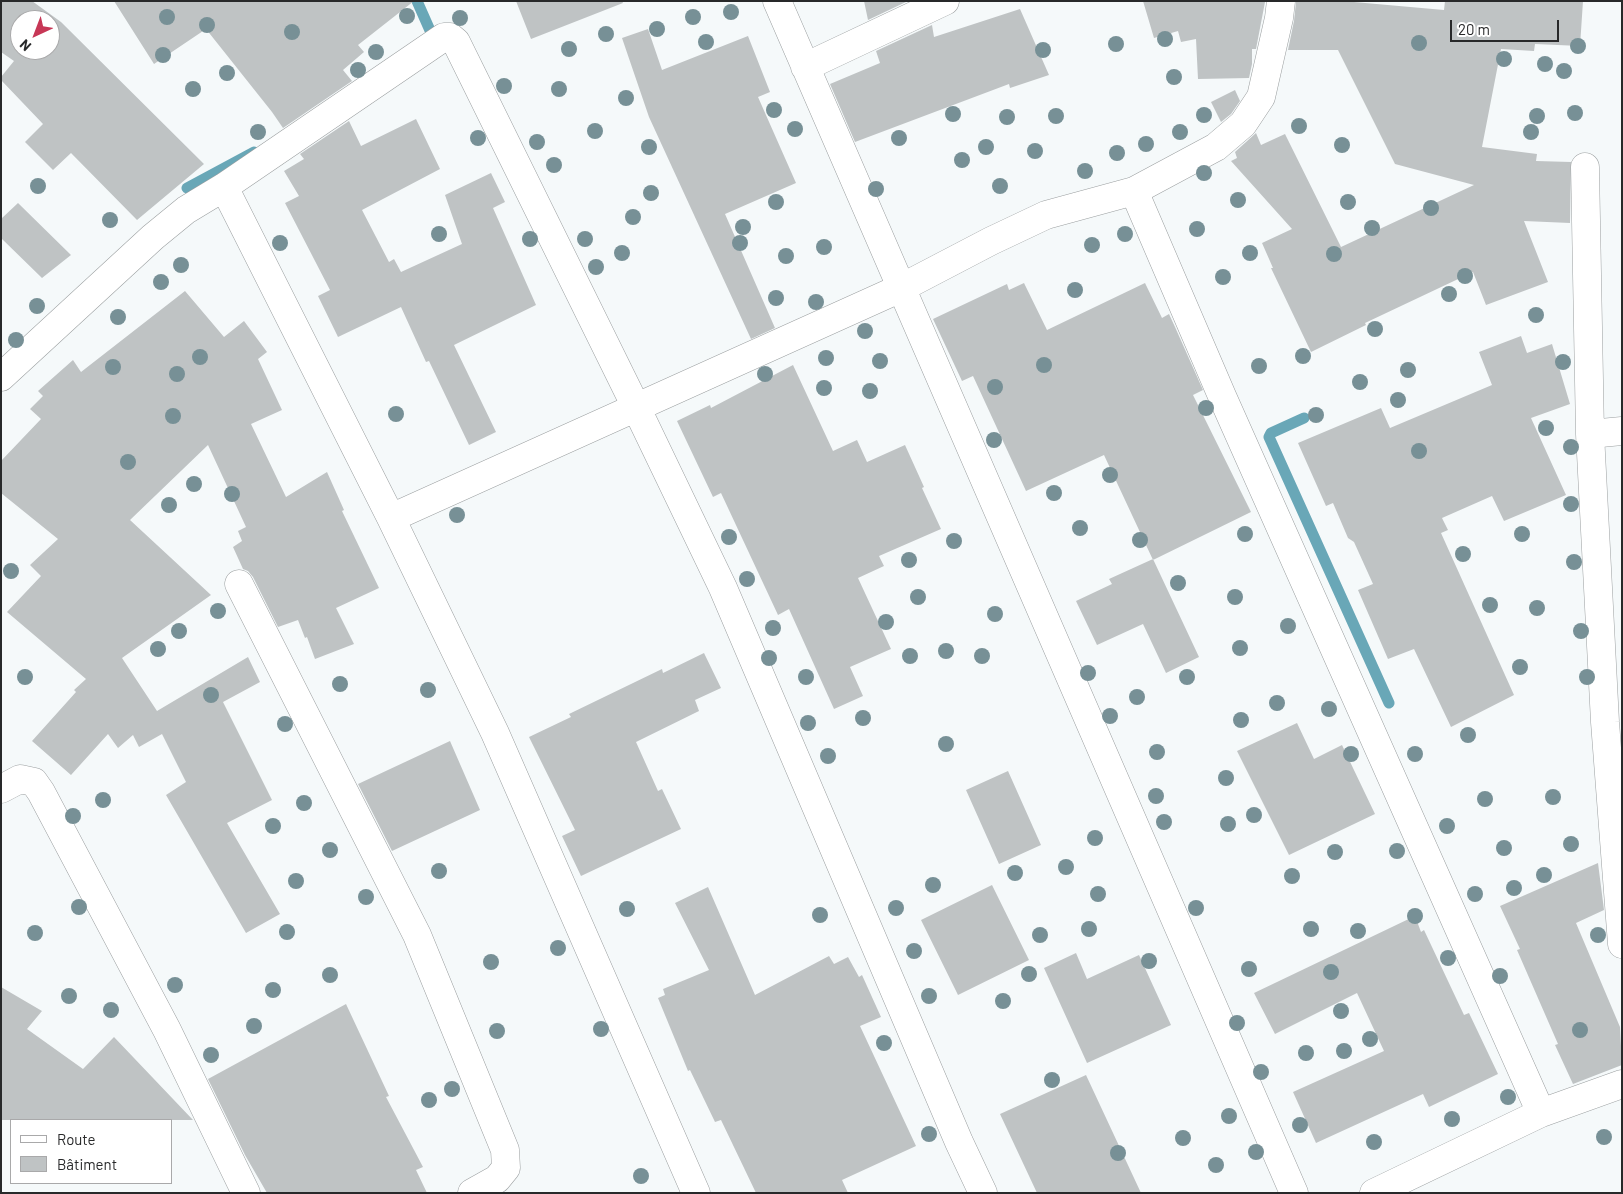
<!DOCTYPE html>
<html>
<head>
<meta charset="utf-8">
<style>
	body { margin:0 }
	#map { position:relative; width:1623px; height:1194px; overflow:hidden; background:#f5f9fa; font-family:Barlow,sans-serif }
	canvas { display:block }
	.frame { position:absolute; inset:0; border:2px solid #28292a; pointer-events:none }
	.legend { position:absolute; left:10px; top:1119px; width:162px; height:65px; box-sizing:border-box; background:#fff; border:1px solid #a9a9aa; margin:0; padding:6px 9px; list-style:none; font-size:15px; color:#28292a }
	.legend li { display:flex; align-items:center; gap:10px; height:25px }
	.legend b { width:25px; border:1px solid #a9a9aa }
	.north { position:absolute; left:10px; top:10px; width:50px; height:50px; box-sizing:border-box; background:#fff; border:1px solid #a9a9aa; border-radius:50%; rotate:223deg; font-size:14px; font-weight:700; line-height:20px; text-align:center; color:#28292a }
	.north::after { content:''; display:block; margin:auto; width:18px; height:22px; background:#c73756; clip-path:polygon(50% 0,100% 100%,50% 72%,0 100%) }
	.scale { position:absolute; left:1450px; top:20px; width:109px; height:22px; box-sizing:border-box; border:2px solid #28292a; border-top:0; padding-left:6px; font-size:15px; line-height:18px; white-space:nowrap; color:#28292a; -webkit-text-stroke:4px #fff; paint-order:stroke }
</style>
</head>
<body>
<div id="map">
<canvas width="1623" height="1194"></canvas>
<div class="frame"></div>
<ul class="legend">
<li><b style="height:6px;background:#fff"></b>Route</li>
<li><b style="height:14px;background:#bfc3c4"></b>Bâtiment</li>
</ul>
<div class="north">N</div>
<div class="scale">20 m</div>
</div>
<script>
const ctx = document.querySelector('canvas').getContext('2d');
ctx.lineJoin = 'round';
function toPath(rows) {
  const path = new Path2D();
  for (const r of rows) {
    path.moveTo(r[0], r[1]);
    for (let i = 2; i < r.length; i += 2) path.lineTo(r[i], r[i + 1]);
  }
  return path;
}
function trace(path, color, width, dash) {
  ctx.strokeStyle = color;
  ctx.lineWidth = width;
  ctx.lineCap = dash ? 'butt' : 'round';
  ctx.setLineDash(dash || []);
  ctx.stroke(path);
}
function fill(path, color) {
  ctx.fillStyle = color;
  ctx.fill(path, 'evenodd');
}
const stream = toPath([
	[417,1,436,44],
	[187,188,254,152],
	[1304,418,1271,433,1269,437,1389,703]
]);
const building = toPath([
	[1,1,32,1,61,22,204,164,137,220,71,153,53,170,25,142,43,124,1,80,1,77,14,61,1,52],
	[20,20,50,20,50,50,20,50],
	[114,1,414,1,358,45,364,52,343,70,352,81,283,128,272,112,206,29,154,64],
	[516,1,622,1,623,3,531,39],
	[864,1,908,1,868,20],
	[1143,1,1265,2,1256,49,1252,49,1252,64,1249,78,1198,79,1196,39,1181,42,1178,31,1154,38],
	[1445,1,1583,1,1580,46,1535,44,1534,51,1501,49,1482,147,1537,154,1536,161,1571,162,1570,223,1524,221,1548,282,1486,305,1473,272,1365,323,1366,325,1311,352,1271,268,1273,268,1262,243,1292,229,1231,161,1237,158,1235,152,1256,133,1261,145,1285,134,1341,247,1474,185,1395,164,1338,50,1288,50,1294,21,1296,2,1354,2,1444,10],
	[1020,9,1049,75,1010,88,1009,84,855,142,830,84,880,63,876,51,932,25,934,37],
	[648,29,662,70,748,36,770,92,758,97,796,183,725,214,775,328,751,339,649,117,622,38],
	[1235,90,1240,101,1231,114,1221,122,1211,102],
	[416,119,440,169,362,210,389,262,394,259,401,272,462,244,445,195,491,173,505,202,493,208,536,305,454,345,496,432,469,445,429,361,426,362,401,307,338,337,318,296,330,290,285,203,299,196,284,171,304,159,300,154,349,121,361,146],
	[18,203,71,255,42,278,1,238,1,219],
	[1024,283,1047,330,1145,283,1162,318,1169,314,1175,327,1203,390,1193,395,1251,512,1153,560,1104,455,1026,491,973,376,962,381,933,319,1007,284,1009,290],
	[185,291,224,337,244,321,267,352,258,359,282,410,251,424,286,497,327,472,344,510,342,511,379,588,336,608,354,644,315,659,307,637,305,638,298,620,278,627,253,577,248,571,243,569,233,547,242,541,238,531,246,527,208,445,130,520,211,595,122,658,157,711,248,657,260,682,223,702,272,800,227,823,280,914,246,933,166,795,186,782,162,734,139,747,133,735,118,748,108,734,71,775,32,741,76,692,74,690,86,679,7,612,41,576,30,565,58,539,1,493,1,461,41,419,30,409,43,396,38,391,73,360,81,372],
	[1521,336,1527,353,1552,344,1570,404,1531,418,1566,495,1504,521,1492,496,1442,518,1448,530,1441,533,1514,695,1451,727,1414,649,1388,659,1358,590,1373,584,1354,542,1348,538,1333,503,1326,506,1298,443,1381,408,1390,428,1492,385,1479,352],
	[793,365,833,451,857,440,867,462,905,445,924,487,922,488,941,529,879,556,884,566,858,578,891,649,850,667,863,696,834,709,789,609,778,615,721,493,713,497,677,421,710,405,711,408],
	[1153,559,1199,657,1166,673,1143,624,1097,645,1076,601,1112,584,1109,579],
	[704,653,721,688,695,700,699,711,636,742,658,791,662,789,681,829,581,876,562,836,575,830,529,737,571,717,569,714,662,669,663,673],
	[1297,723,1314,759,1342,745,1375,814,1289,855,1237,751],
	[450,741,480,810,392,851,358,784],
	[1008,771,1041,845,999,864,966,790],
	[1598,863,1604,910,1576,923,1620,1027,1622,1065,1573,1084,1555,1045,1558,1044,1517,950,1520,949,1500,906],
	[992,885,1029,960,958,995,921,920],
	[708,887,755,995,829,956,834,964,848,957,859,977,862,975,881,1017,860,1026,916,1146,842,1180,848,1193,756,1193,721,1120,715,1122,690,1070,688,1071,658,998,665,995,663,989,709,970,675,903],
	[1415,916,1421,932,1424,930,1464,1015,1469,1013,1498,1074,1429,1107,1423,1094,1316,1143,1293,1092,1384,1051,1357,993,1275,1034,1254,993],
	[1076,953,1087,979,1139,955,1171,1025,1087,1063,1044,968],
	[1,987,42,1011,27,1029,83,1069,114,1037,193,1120,1,1120],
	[346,1004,389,1096,386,1097,423,1167,416,1170,427,1193,267,1193,245,1155,208,1079],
	[1086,1075,1141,1193,1037,1193,1000,1114]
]);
const street = toPath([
	[777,1,1294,1193],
	[805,67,945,1],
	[1585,167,1590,434,1605,722,1622,944],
	[224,187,391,518,495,733,696,1193],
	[1134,191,1216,147,1243,124,1261,97,1279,18,1281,1],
	[1,377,153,237,186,210,224,187,444,37,450,37,456,42,636,407,723,588,959,1142,983,1193],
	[1590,434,1622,431],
	[391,518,901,288,991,241,1046,215,1134,191,1222,396,1541,1113],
	[239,584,417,935,505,1150,506,1168,497,1179,472,1193],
	[1,789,20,779,34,782,41,792,167,1030,246,1193],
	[1374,1193,1541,1113,1622,1084]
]);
const trees = [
	[731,12],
	[407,16],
	[167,17],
	[693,17],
	[460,18],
	[207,25],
	[657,29],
	[292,32],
	[606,34],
	[1165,39],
	[706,42],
	[1419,43],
	[1116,44],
	[1578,46],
	[569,49],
	[1043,50],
	[376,52],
	[163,55],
	[1504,59],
	[1545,64],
	[358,70],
	[1564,71],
	[227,73],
	[1174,77],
	[504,86],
	[193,89],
	[559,89],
	[626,98],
	[774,110],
	[1575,113],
	[953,114],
	[1204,115],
	[1056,116],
	[1537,116],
	[1007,117],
	[1299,126],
	[795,129],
	[595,131],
	[258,132],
	[1180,132],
	[1531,132],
	[478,138],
	[899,138],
	[537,142],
	[1146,144],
	[1342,145],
	[649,147],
	[986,147],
	[1035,151],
	[1117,153],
	[962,160],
	[554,165],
	[1085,171],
	[1204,173],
	[38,186],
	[1000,186],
	[876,189],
	[651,193],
	[1238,200],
	[776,202],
	[1348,202],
	[1431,208],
	[633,217],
	[110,220],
	[743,227],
	[1372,228],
	[1197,229],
	[439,234],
	[1125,234],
	[530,239],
	[585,239],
	[280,243],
	[740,243],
	[1092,245],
	[824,247],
	[622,253],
	[1250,253],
	[1334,254],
	[786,256],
	[181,265],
	[596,267],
	[1465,276],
	[1223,277],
	[161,282],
	[1075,290],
	[1449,294],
	[776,298],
	[816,302],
	[37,306],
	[1536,315],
	[118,317],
	[1375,329],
	[865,331],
	[16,340],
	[1303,356],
	[200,357],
	[826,358],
	[880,361],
	[1563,362],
	[1044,365],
	[1259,366],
	[113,367],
	[1408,370],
	[177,374],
	[765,374],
	[1360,382],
	[995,387],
	[824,388],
	[870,391],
	[1398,400],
	[1206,408],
	[396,414],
	[1316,415],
	[173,416],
	[1546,428],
	[994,440],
	[1571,447],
	[1419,451],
	[128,462],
	[1110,475],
	[194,484],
	[1054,493],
	[232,494],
	[1571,504],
	[169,505],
	[457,515],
	[1080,528],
	[1245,534],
	[1522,534],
	[729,537],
	[1140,540],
	[954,541],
	[1463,554],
	[909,560],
	[1574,562],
	[11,571],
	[747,579],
	[1178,583],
	[918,597],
	[1235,597],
	[1490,605],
	[1537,608],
	[218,611],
	[995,614],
	[886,622],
	[1288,626],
	[773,628],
	[179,631],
	[1581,631],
	[1240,648],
	[158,649],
	[946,651],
	[910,656],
	[982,656],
	[769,658],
	[1520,667],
	[1088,673],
	[25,677],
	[806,677],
	[1187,677],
	[1587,677],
	[340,684],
	[428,690],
	[211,695],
	[1137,697],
	[1277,703],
	[1329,709],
	[1110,716],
	[863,718],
	[1241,720],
	[808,723],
	[285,724],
	[1468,735],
	[946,744],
	[1157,752],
	[1351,754],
	[1415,754],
	[828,756],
	[1226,778],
	[1156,796],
	[1553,797],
	[1485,799],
	[103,800],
	[304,803],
	[1254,815],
	[73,816],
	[1164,822],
	[1228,824],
	[273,826],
	[1447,826],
	[1095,838],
	[1571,844],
	[1504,848],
	[330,850],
	[1397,851],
	[1335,852],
	[1066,867],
	[439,871],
	[1015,873],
	[1544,875],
	[1292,876],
	[296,881],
	[933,885],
	[1514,888],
	[1098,894],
	[1475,894],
	[366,897],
	[79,907],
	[896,908],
	[1196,908],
	[627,909],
	[820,915],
	[1415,916],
	[1089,929],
	[1311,929],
	[1358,931],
	[287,932],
	[35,933],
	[1040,935],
	[1598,935],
	[558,948],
	[914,951],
	[1448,958],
	[1149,961],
	[491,962],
	[1249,969],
	[1331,972],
	[1029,974],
	[330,975],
	[1500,976],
	[175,985],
	[273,990],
	[69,996],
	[929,996],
	[1003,1001],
	[111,1010],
	[1341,1011],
	[1237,1023],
	[254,1026],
	[601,1029],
	[1580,1030],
	[497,1031],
	[1370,1039],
	[884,1043],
	[1344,1051],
	[1306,1053],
	[211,1055],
	[1261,1072],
	[1052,1080],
	[452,1089],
	[1508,1097],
	[429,1100],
	[1229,1116],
	[1452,1119],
	[1300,1125],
	[929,1134],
	[1604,1137],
	[1183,1138],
	[1374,1142],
	[1256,1152],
	[1118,1153],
	[1216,1165],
	[641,1176]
];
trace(stream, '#69a7b7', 11);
fill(building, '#bfc3c4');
trace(street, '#9b9fa0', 29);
trace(street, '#fff', 28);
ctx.fillStyle = '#779096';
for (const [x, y] of trees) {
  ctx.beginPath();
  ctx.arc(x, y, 8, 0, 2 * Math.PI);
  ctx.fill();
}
</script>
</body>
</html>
